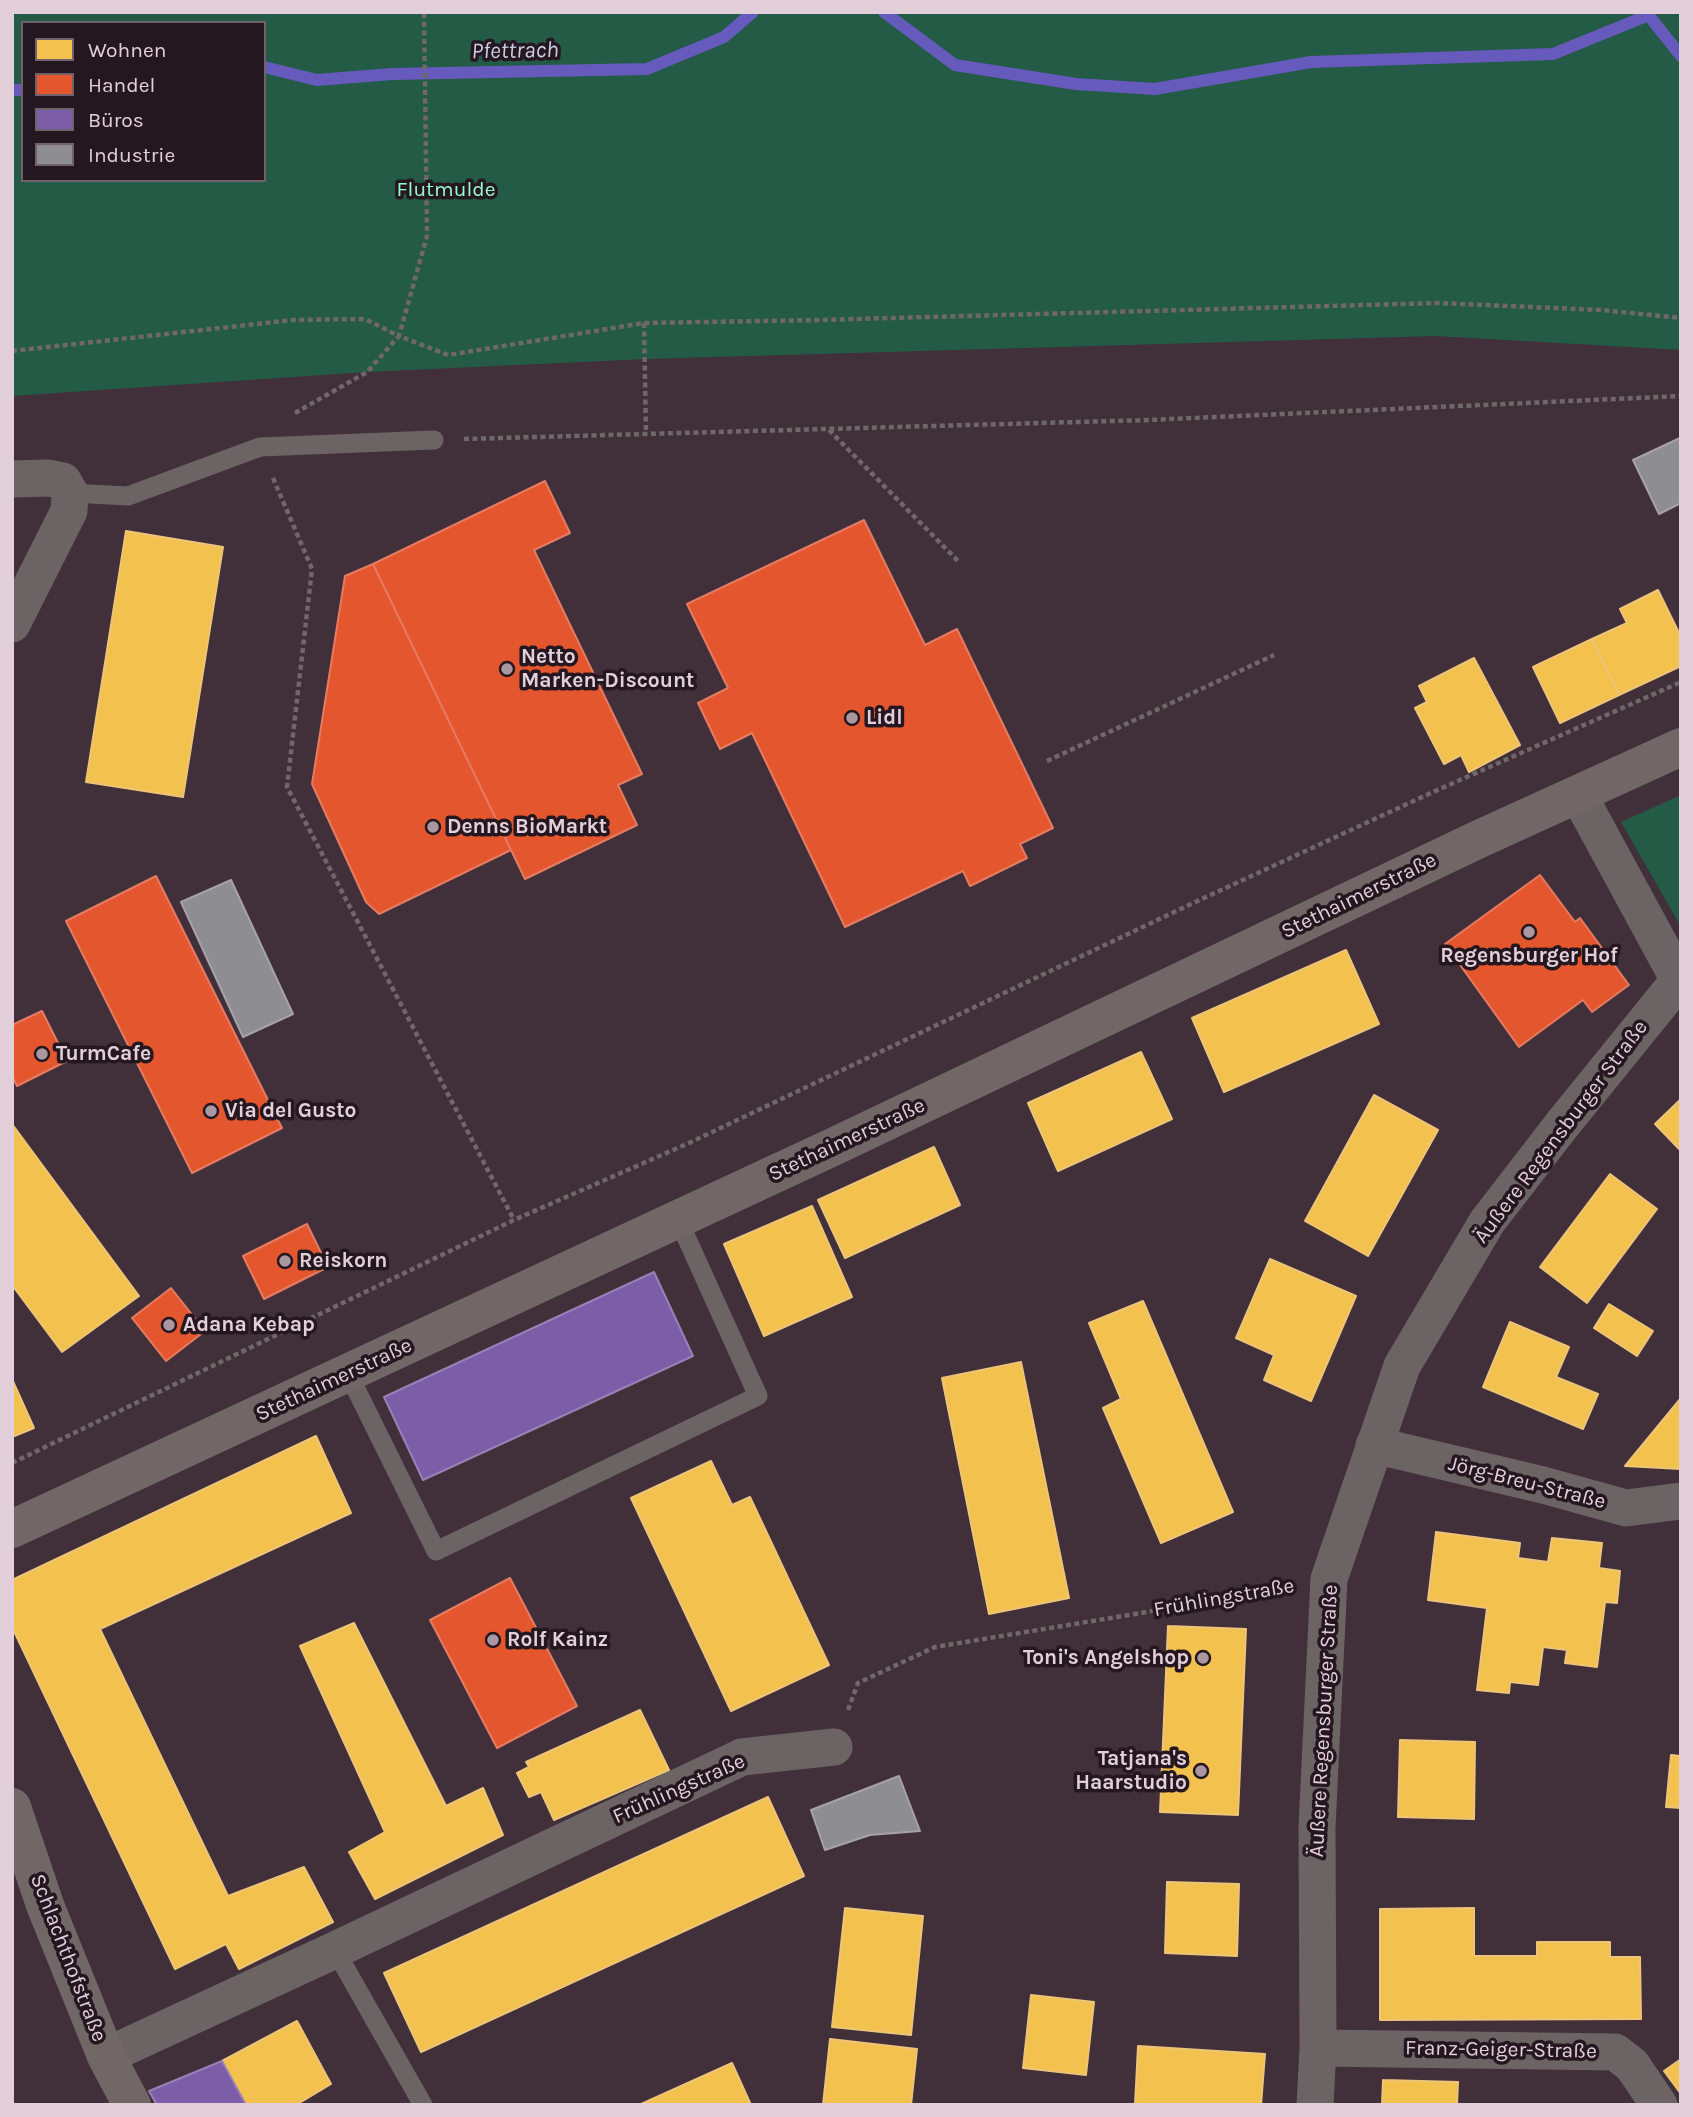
<!DOCTYPE html>
<html>
<head>
<meta charset="utf-8">
<style>
	body { margin:0 }
	#map { position:relative; width:1693px; height:2117px; overflow:hidden; background:#41303a; font-family:Karla,sans-serif }
	canvas { display:block }
	.frame { position:absolute; inset:0; border:14px solid #e3cfda; pointer-events:none }
	.legend { position:absolute; left:21px; top:21px; width:245px; height:161px; box-sizing:border-box; background:#25171f; border:2px solid #71616a; margin:0; padding:9px 12px; list-style:none; font-size:21px; color:#e3cfda }
	.legend li { display:flex; align-items:center; gap:14px; height:35px }
	.legend b { width:35px; border:2px solid #71616a }
</style>
</head>
<body>
<div id="map">
<canvas width="1693" height="2117"></canvas>
<div class="frame"></div>
<ul class="legend">
<li><b style="height:19px;background:#f2c14e"></b>Wohnen</li>
<li><b style="height:19px;background:#e4572e"></b>Handel</li>
<li><b style="height:19px;background:#7b5ea7"></b>Büros</li>
<li><b style="height:19px;background:#8d8d92"></b>Industrie</li>
</ul>
</div>
<script>
const ctx = document.querySelector('canvas').getContext('2d');
ctx.lineJoin = 'round';
function fill(path, color) {
  ctx.fillStyle = color;
  ctx.fill(path, 'evenodd');
}
function toPath(rows) {
  const path = new Path2D();
  for (const r of rows) {
    path.moveTo(r[0], r[1]);
    for (let i = 2; i < r.length; i += 2) path.lineTo(r[i], r[i + 1]);
  }
  return path;
}
function trace(path, color, width, dash) {
  ctx.strokeStyle = color;
  ctx.lineWidth = width;
  ctx.lineCap = dash ? 'butt' : 'round';
  ctx.setLineDash(dash || []);
  ctx.stroke(path);
}
function label(font, color, halo, rows, align = 'center') {
  ctx.font = font + ' Karla,sans-serif';
  ctx.lineWidth = 7;
  ctx.setLineDash([]);
  ctx.textBaseline = 'middle';
  ctx.strokeStyle = halo;
  ctx.fillStyle = color;
  for (const [text, x, y, turn = 0] of rows) {
    ctx.save();
    ctx.translate(x, y);
    ctx.rotate((+turn || 0) * Math.PI / 180);
    ctx.textAlign = isNaN(turn) ? turn : align;
    if (halo) ctx.strokeText(text, 0, 0);
    ctx.fillText(text, 0, 0);
    ctx.restore();
  }
}
const green = toPath([
	[12,12,1681,12,1681,350,1436,336,646,359,367,372,12,396],
	[23,23,264,23,264,180,23,180],
	[1681,795,1681,927,1621,822]
]);
const homes = toPath([
	[126,531,223,547,183,797,86,782,126,531],
	[1658,590,1681,637,1681,666,1619,695,1592,639,1627,623,1620,609,1658,590],
	[1592,639,1619,695,1560,723,1533,667,1592,639],
	[1474,658,1520,745,1469,772,1461,755,1444,764,1415,708,1427,702,1419,686,1474,658],
	[1346,950,1379,1024,1224,1092,1192,1018,1346,950],
	[1141,1052,1172,1119,1058,1171,1028,1103,1141,1052],
	[1374,1095,1438,1130,1368,1256,1305,1221,1374,1095],
	[1681,1099,1681,1151,1655,1124,1681,1099],
	[12,1124,139,1296,62,1352,12,1285,12,1124],
	[934,1147,960,1205,845,1258,818,1200,934,1147],
	[1610,1174,1657,1209,1587,1303,1540,1267,1610,1174],
	[812,1206,852,1297,764,1336,724,1244,812,1206],
	[1270,1259,1356,1296,1311,1401,1264,1380,1274,1355,1236,1338,1270,1259],
	[1143,1301,1233,1512,1161,1543,1103,1408,1121,1399,1089,1323,1143,1301],
	[1609,1304,1653,1331,1637,1356,1594,1328,1609,1304],
	[1510,1322,1569,1347,1556,1377,1598,1394,1583,1429,1483,1387,1510,1322],
	[1021,1362,1069,1598,989,1614,942,1378,1021,1362],
	[12,1379,34,1428,12,1437,12,1379],
	[1681,1398,1681,1469,1625,1466,1681,1398],
	[316,1436,351,1513,100,1629,228,1896,304,1867,333,1922,239,1969,226,1944,175,1969,12,1627,12,1580,316,1436],
	[711,1461,732,1505,750,1497,829,1665,731,1711,631,1498,711,1461],
	[1436,1532,1520,1543,1518,1558,1548,1562,1552,1538,1602,1543,1599,1568,1620,1571,1617,1603,1605,1602,1597,1667,1565,1663,1567,1650,1543,1647,1538,1685,1510,1682,1509,1693,1477,1690,1487,1608,1428,1600,1436,1532],
	[354,1623,446,1806,483,1788,503,1835,375,1899,349,1852,385,1832,300,1646,354,1623],
	[1168,1626,1246,1629,1238,1815,1160,1812,1168,1626],
	[640,1710,669,1770,554,1820,541,1792,529,1797,517,1773,529,1767,526,1762,640,1710],
	[1400,1740,1475,1742,1474,1819,1398,1817,1400,1740],
	[1671,1755,1681,1756,1681,1808,1666,1807,1671,1755],
	[768,1797,804,1876,421,2052,384,1973,768,1797],
	[1167,1882,1239,1884,1237,1956,1165,1953,1167,1882],
	[845,1908,923,1916,911,2035,832,2027,845,1908],
	[1474,1908,1474,1956,1537,1956,1537,1942,1610,1942,1610,1957,1640,1957,1641,2019,1380,2020,1380,1909,1474,1908],
	[1031,1995,1094,2002,1086,2075,1023,2068,1031,1995],
	[297,2021,331,2084,296,2105,246,2105,222,2061,297,2021],
	[830,2039,917,2049,911,2105,823,2105,830,2039],
	[1138,2046,1265,2054,1261,2105,1135,2105,1138,2046],
	[1681,2059,1681,2094,1664,2071,1681,2059],
	[732,2063,751,2105,639,2105,732,2063],
	[1383,2080,1458,2082,1457,2105,1382,2105,1383,2080]
]);
const shops = toPath([
	[545,481,570,533,534,550,642,774,618,785,637,825,525,879,373,564,545,481],
	[864,520,925,645,957,629,1053,828,1020,844,1027,858,970,886,963,871,845,927,752,733,720,749,698,703,728,688,687,604,864,520],
	[373,564,511,850,379,914,366,902,312,784,345,576,373,564],
	[1540,875,1575,922,1580,918,1629,985,1592,1012,1583,1000,1519,1047,1445,944,1540,875],
	[156,876,282,1128,192,1173,66,921,156,876],
	[42,1011,67,1061,17,1086,12,1076,12,1025,42,1011],
	[307,1224,328,1267,264,1299,243,1256,307,1224],
	[171,1288,205,1331,166,1361,132,1318,171,1288],
	[510,1578,577,1706,497,1748,430,1620,510,1578]
]);
const offices = toPath([
	[654,1272,693,1356,423,1480,384,1397,654,1272],
	[222,2061,246,2105,157,2105,149,2091,222,2061]
]);
const industry = toPath([
	[1680,438,1681,503,1659,514,1633,460,1680,438],
	[231,880,293,1014,243,1037,181,902,231,880],
	[899,1776,920,1831,870,1835,825,1850,811,1810,899,1776]
]);
const stream = toPath([
	[884,12,955,65,1076,84,1155,89,1311,62,1553,54,1649,15],
	[1646,12,1681,56],
	[264,67,317,80,392,74,647,69,724,37,753,12],
	[12,90,23,90]
]);
const path = toPath([
	[644,323,646,434],
	[12,351,293,320,365,319,399,336,427,236,424,12],
	[295,413,367,372,399,336,448,355,644,323,819,320,1438,303,1601,310,1681,318],
	[829,430,958,561],
	[464,439,1149,420,1681,396],
	[273,478,312,569,287,787,514,1220],
	[1047,761,1274,655],
	[12,1463,514,1220,689,1143,1191,904,1433,792,1681,682],
	[848,1710,858,1683,935,1647,1141,1613,1290,1586]
]);
const lane = toPath([
	[70,493,128,496,260,447,434,440],
	[348,1373,436,1551,758,1396,678,1219],
	[335,1950,423,2105]
]);
const street = toPath([
	[12,479,49,478,63,481,70,493,69,511,12,624],
	[1578,794,1679,980],
	[1374,1445,1543,1485,1626,1508,1681,1501],
	[1318,2048,1615,2052,1632,2065,1659,2105],
	[106,2056,335,1950,742,1757,834,1747],
	[1315,2105,1318,2048,1317,1827,1329,1579,1402,1366,1487,1222,1561,1126,1681,978]
]);
const secondary = toPath([
	[12,1529,835,1146,1477,840,1681,747],
	[12,1807,45,1905,106,2056,132,2105]
]);
const markers = [
	[507,669,7,"#aa97a2"],
	[852,718,7,"#aa97a2"],
	[433,827,7,"#aa97a2"],
	[1529,932,7,"#aa97a2"],
	[42,1054,7,"#aa97a2"],
	[211,1111,7,"#aa97a2"],
	[285,1261,7,"#aa97a2"],
	[169,1325,7,"#aa97a2"],
	[493,1640,7,"#aa97a2"],
	[1203,1658,7,"#aa97a2"],
	[1201,1771,7,"#aa97a2"]
];
const parkNames = [
	["Flutmulde",446,190]
];
const poiNames = [
	["Netto",521,657],
	["Marken-Discount",521,681],
	["Lidl",866,718],
	["Denns BioMarkt",447,827],
	["Regensburger Hof",1529,956,"center"],
	["TurmCafe",56,1054],
	["Via del Gusto",225,1111],
	["Reiskorn",299,1261],
	["Adana Kebap",183,1325],
	["Rolf Kainz",507,1640],
	["Toni's Angelshop",1189,1658,"right"],
	["Tatjana's",1187,1759,"right"],
	["Haarstudio",1187,1783,"right"]
];
const streetNames = [
	["Stethaimerstraße",1359,896,-26],
	["Äußere Regensburger Straße",1561,1132,-53],
	["Stethaimerstraße",847,1140,-25],
	["Stethaimerstraße",334,1380,-25],
	["Jörg-Breu-Straße",1527,1483,14],
	["Frühlingstraße",1224,1598,-10],
	["Äußere Regensburger Straße",1324,1721,-87],
	["Frühlingstraße",679,1789,-24],
	["Schlachthofstraße",68,1958,69],
	["Franz-Geiger-Straße",1501,2050,1]
];
const waterNames = [
	["Pfettrach",515,51,-1]
];
fill(green, '#245b47');
fill(homes, '#f2c14e');
trace(homes, '#eec578', 2);
fill(shops, '#e4572e');
trace(shops, '#e47b62', 2);
fill(offices, '#7b5ea7');
trace(offices, '#9a80b6', 2);
fill(industry, '#8d8d92');
trace(industry, '#a7a1a8', 2);
trace(stream, '#665bbd', 12);
trace(path, '#706769', 4.5, [5, 3.5]);
trace(lane, '#6c6464', 19);
trace(street, '#6c6464', 37);
trace(secondary, '#706766', 38);
for (const [x, y, r, color] of markers) {
  const dot = new Path2D();
  dot.arc(x, y, r, 0, 2 * Math.PI);
  ctx.fillStyle = color;
  ctx.fill(dot);
  trace(dot, '#25171f', 2.5);
}
label('21px', '#96fbd0', '#25171f', parkNames);
label('bold 21px', '#e3cfda', '#25171f', poiNames, 'left');
label('21px', '#e3cfda', '#25171f', streetNames);
label('italic 23px', '#cccde8', '#25171f', waterNames);
</script>
</body>
</html>
